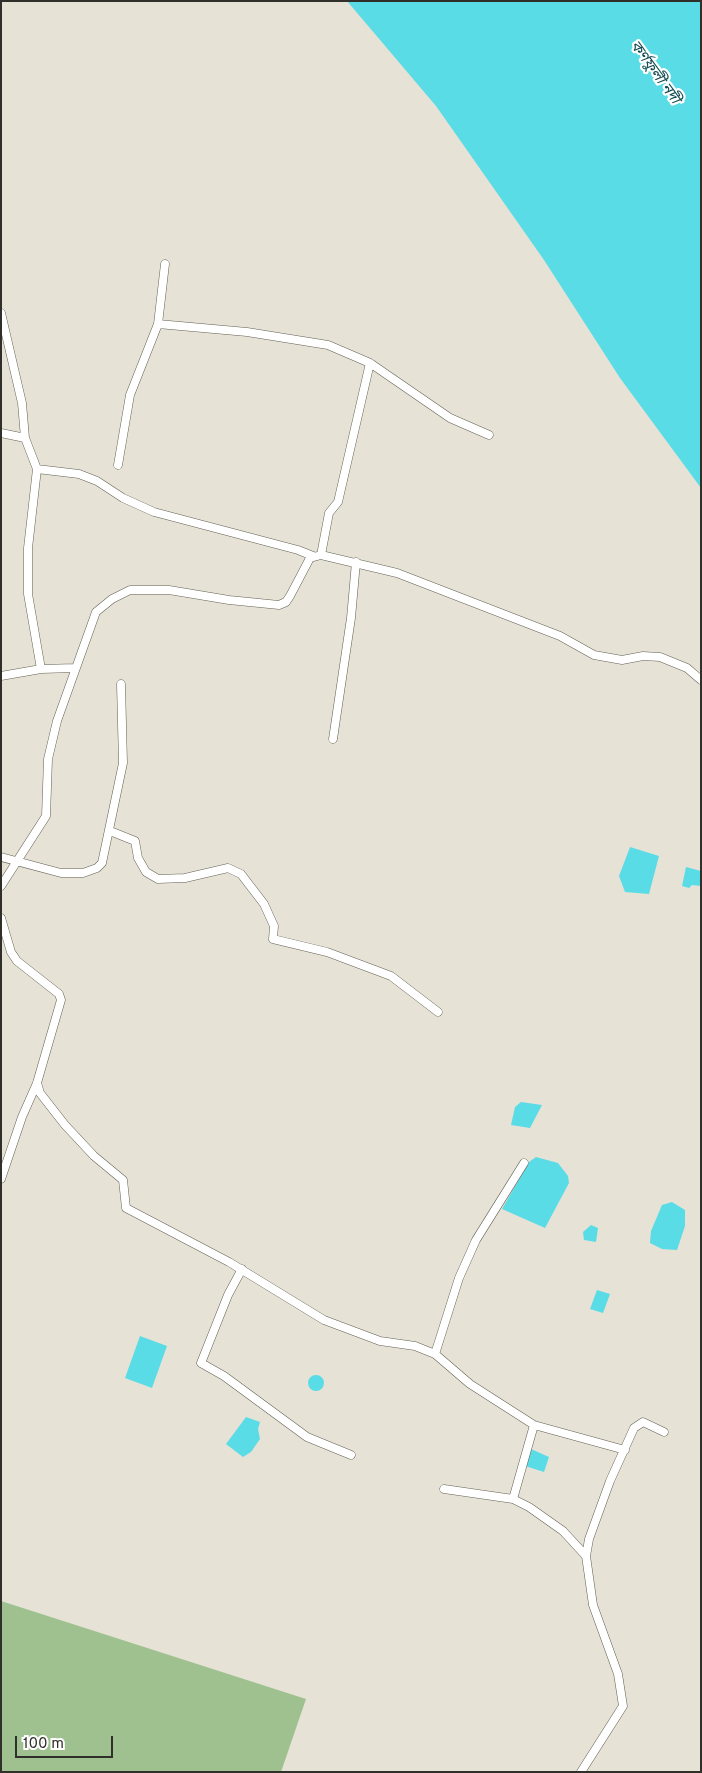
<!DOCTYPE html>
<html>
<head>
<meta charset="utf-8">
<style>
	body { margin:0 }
	#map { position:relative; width:702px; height:1773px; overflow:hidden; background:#e6e2d5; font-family:Overpass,sans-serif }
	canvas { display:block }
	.frame { position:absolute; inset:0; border:2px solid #302f2a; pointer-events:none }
	.scale { position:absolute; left:15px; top:1736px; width:98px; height:22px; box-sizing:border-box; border:2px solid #302f2a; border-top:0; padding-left:6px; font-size:15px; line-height:18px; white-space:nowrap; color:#302f2a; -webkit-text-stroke:4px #fff; paint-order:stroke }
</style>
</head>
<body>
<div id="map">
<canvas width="702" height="1773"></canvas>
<div class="frame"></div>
<div class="scale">100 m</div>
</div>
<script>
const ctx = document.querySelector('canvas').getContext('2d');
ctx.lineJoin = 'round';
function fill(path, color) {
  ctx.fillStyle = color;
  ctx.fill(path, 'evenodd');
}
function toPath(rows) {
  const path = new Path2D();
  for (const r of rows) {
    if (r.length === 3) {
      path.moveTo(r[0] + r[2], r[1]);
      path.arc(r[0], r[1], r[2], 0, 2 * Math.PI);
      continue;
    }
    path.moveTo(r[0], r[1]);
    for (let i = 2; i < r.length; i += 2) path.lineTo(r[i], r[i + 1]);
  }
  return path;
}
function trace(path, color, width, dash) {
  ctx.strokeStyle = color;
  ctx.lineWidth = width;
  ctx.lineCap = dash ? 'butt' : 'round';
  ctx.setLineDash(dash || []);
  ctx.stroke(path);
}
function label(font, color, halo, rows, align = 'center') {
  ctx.font = font + ' Overpass,"Noto Sans Bengali",sans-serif';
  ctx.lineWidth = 4.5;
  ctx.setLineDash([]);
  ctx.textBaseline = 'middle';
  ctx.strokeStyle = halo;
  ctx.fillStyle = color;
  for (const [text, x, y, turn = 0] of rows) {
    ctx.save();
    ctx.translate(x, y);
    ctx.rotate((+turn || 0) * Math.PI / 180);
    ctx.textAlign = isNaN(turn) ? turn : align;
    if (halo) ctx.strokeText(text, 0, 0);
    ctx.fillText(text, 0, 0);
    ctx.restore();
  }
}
const green = toPath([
	[1,1601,306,1699,281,1772,1,1772]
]);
const water = toPath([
	[347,1,701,1,701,488,620,378,544,260,436,106],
	[630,847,659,856,649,894,625,892,619,876],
	[686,867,701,871,701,886,692,885,689,888,682,886],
	[521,1102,542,1105,530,1128,511,1125,515,1107],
	[536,1157,558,1163,568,1176,569,1183,545,1228,502,1209,529,1162],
	[672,1202,685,1210,685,1226,677,1250,662,1249,650,1243,651,1231,662,1205],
	[591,1225,598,1228,596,1242,584,1240,583,1232],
	[597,1290,610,1294,603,1313,590,1309],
	[140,1336,167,1346,152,1388,125,1378],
	[316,1383,8],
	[246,1417,260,1422,258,1429,260,1439,251,1452,243,1457,226,1444],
	[531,1449,549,1457,544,1472,525,1466]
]);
const minor = toPath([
	[1,313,22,403,25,438,37,469,28,548,28,594,41,669],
	[158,324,247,332,328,345,370,363,450,418,489,435],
	[1,433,25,438],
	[118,465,130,395,158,324,165,264],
	[37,469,79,474,97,481,123,498,154,512,298,550,313,556],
	[321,555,329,513,338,502,370,363],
	[1,676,41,669,75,668],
	[333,739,351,618,356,562],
	[110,831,135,841,138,858,146,872,158,879,185,878,228,868,241,874,264,904,274,926,273,939,327,952,391,976,438,1012],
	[1,857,61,873,83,873,97,868,102,863,123,763,121,684],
	[1,886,46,816,48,759,57,721,96,612,112,599,130,590,169,590,229,600,279,605,286,602,290,596,310,558,321,555,397,573,560,636,594,655,622,660,643,656,660,657,687,668,701,680],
	[1,918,11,952,17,961,59,994,61,1000,37,1083,22,1117,1,1179],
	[37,1083,40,1093,65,1125,94,1156,123,1180,126,1208,229,1262,324,1320,380,1341,415,1346,435,1354],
	[524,1163,476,1240,459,1278,435,1354,470,1384,534,1425,625,1450],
	[242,1269,228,1295,201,1363,224,1376,307,1437,351,1455],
	[534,1425,513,1499,529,1507,563,1531,586,1556],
	[444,1489,513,1499],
	[581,1772,623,1706,618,1674,593,1605,586,1556,589,1539,610,1481,634,1428,643,1422,664,1432]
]);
const waterNames = [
	["কর্ণফুলী নদী",654,73,54]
];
fill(green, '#9fc190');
fill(water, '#5adce7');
trace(minor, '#636055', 9);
trace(minor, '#fff', 8);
label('italic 15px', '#114b50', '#fff', waterNames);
</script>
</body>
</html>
